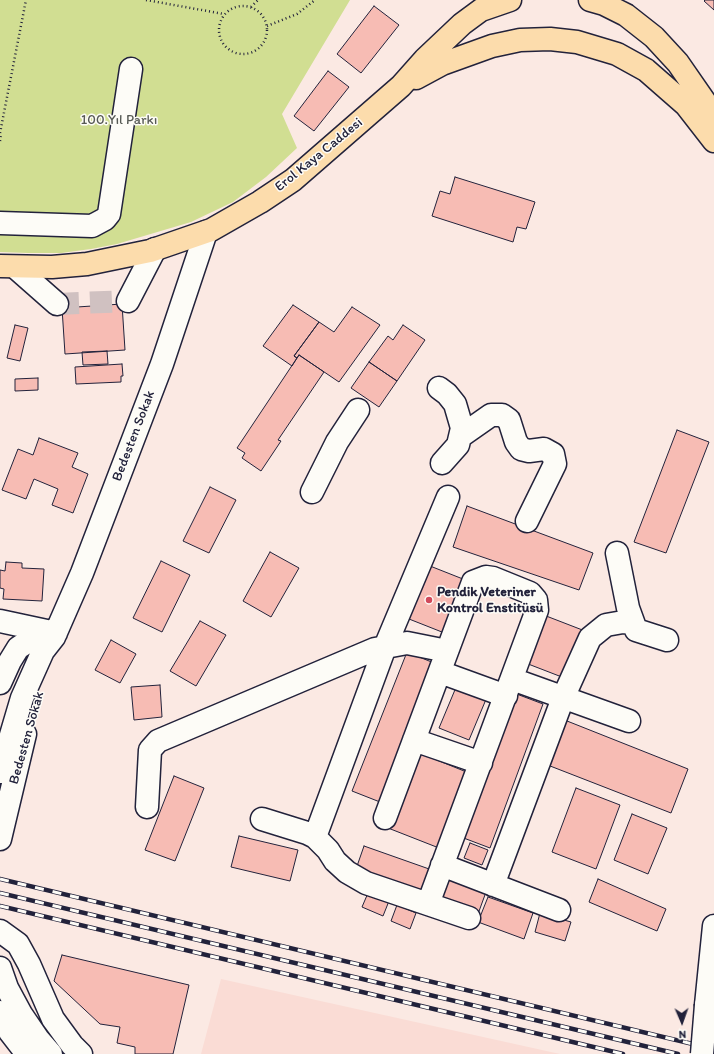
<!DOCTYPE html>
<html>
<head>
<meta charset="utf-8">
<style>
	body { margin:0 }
	#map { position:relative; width:714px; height:1054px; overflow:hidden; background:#fbe9e3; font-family:Itim,sans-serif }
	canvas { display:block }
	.north { position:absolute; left:662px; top:1002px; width:40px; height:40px; -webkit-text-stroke:3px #fdfcf7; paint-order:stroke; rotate:178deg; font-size:11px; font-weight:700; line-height:16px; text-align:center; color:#22223b }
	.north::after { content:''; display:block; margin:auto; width:14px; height:18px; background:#22223b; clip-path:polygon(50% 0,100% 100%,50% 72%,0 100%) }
</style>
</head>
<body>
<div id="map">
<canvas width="714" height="1054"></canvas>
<div class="north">N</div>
</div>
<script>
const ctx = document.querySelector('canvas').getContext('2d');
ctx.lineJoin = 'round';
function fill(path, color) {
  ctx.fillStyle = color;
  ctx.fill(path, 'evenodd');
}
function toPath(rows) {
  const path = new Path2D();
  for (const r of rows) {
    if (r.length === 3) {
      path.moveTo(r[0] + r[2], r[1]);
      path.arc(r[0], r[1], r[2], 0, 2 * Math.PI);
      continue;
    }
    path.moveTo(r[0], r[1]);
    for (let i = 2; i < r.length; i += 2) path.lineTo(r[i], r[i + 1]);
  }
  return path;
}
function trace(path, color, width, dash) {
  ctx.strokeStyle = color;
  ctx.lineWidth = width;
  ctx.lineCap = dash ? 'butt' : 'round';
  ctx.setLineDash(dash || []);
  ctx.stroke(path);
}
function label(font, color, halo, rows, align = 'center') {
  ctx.font = font + ' Itim,sans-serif';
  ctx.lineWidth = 3;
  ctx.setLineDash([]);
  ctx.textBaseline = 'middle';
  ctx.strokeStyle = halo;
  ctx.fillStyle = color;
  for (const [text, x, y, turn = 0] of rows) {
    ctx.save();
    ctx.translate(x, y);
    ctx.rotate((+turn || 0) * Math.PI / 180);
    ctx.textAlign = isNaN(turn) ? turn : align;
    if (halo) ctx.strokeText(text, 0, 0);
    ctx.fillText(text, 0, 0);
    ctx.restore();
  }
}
const built = toPath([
	[221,979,560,1054,201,1054]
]);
const green = toPath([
	[0,0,350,0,282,114,297,148,266,177,233,202,191,222,117,244,91,249,61,253,28,253,0,252]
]);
const building = toPath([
	[705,0,714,0,714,10,704,1,705,0],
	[374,6,399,25,361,73,337,54,374,6],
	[328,71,349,87,314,131,294,116,328,71],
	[455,177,535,202,526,229,517,227,513,242,432,216,440,191,450,194,455,177],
	[122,304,125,350,65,354,62,308,122,304],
	[293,305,319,322,294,356,297,358,292,366,263,346,293,305],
	[352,307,380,325,339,382,299,355,297,358,294,356,319,322,334,332,352,307],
	[15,325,28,328,20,361,7,358,15,325],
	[403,325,425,340,397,381,369,362,388,336,393,340,403,325],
	[107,351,108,364,83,365,82,352,107,351],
	[299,355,324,372,278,440,281,441,261,471,242,458,245,453,237,448,299,355],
	[369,362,397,381,379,407,351,388,369,362],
	[122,364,123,376,121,376,121,382,76,384,75,367,122,364],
	[38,378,38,390,15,391,15,379,38,378],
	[677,430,709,442,666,553,634,542,677,430],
	[39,438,78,453,72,467,88,474,73,513,52,505,58,489,34,479,26,499,2,490,18,449,33,455,39,438],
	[210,487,236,500,209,553,183,541,210,487],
	[467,506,593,553,579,590,453,547,467,506],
	[270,552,299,568,271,617,243,601,270,552],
	[161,561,190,575,162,632,133,618,161,561],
	[6,562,22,563,22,568,44,569,42,601,3,599,4,589,0,588,0,570,5,571,6,562],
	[430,566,468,581,447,634,409,619,430,566],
	[541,614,585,631,567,679,523,662,541,614],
	[200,621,226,635,196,686,170,671,200,621],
	[111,640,136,654,120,683,95,670,111,640],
	[407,652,434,663,380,802,352,791,407,652],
	[160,685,162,717,134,720,131,687,160,685],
	[457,685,487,697,469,740,439,728,457,685],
	[514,693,543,704,490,848,461,837,514,693],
	[562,719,688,769,671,813,545,764,562,719],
	[417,752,469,773,439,848,388,828,417,752],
	[174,776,204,788,175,861,145,850,174,776],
	[576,788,620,805,596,869,552,852,576,788],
	[632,814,667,828,648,874,614,860,632,814],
	[239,836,298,850,290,881,231,867,239,836],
	[470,843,488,850,482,865,464,858,470,843],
	[364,846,432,870,424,893,356,869,364,846],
	[446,878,486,892,478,914,439,899,446,878],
	[598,879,666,909,657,931,589,902,598,879],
	[368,893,389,901,383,916,362,907,368,893],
	[488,897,533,913,524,939,478,922,488,897],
	[397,905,416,913,410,929,391,921,397,905],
	[540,913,571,922,565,941,535,932,540,913],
	[62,955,189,985,173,1054,135,1054,135,1047,117,1043,120,1027,100,1024,54,981,62,955]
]);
const minorTunnel = toPath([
	[57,304,128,301]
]);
const path = toPath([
	[146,0,224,14],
	[243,30,24],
	[251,7,258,0],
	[267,26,297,14,315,0],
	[0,133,26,0],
	[0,141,1,133]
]);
const minor = toPath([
	[0,223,92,226,105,219,109,214,131,69],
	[15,267,57,304],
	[128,301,155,249],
	[439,388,447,394,455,404,462,428,458,445,442,463],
	[461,436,491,415,502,415,509,420,516,442,521,449,529,451,544,449,553,454,555,464,527,521],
	[312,492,337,442,358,410],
	[617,553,628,608,636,630,667,640],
	[0,621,56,633],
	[440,672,506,696],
	[512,679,629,721],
	[0,683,10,661,18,648,27,642,54,637],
	[414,740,481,763],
	[0,772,22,698,43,651,54,637,82,573,162,364,206,232],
	[147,807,150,750,158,741,375,649,407,643,447,651],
	[385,818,473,582,486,577,493,578,530,593,536,600,537,610,428,904],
	[262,819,307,833,315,837,328,850,335,861,347,872,366,883,469,918],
	[315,837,385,647,448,497],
	[0,839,25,734],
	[442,865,559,910],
	[493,885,563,698,590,638,606,625,623,622,632,623],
	[0,931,18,944,29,964,53,1019,72,1045,81,1054],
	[0,968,7,988,21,1014,38,1039,51,1054],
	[706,1005,714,926],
	[0,1012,10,1032,27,1054]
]);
const major = toPath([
	[590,0,604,4,626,15,654,37,678,63,714,115],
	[416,78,442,64,492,46,520,40,550,39,577,42,617,54,646,70,686,105,714,141],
	[0,266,52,267,87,264,150,251,211,230,260,202,293,180,401,86,425,59,462,24,481,10,510,0]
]);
const rail = toPath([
	[0,879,714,1049],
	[0,893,678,1054],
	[0,906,623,1054]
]);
const minorBridge = toPath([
	[702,1054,706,1005]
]);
const markers = [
	[429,600,4,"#d1495b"]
];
const parkNames = [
	["100.Yıl Parkı",119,120]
];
const streetNames = [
	["Erol Kaya Caddesi",319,155,-39],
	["Bedesten Sokak",134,436,-69],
	["Bedesten Sokak",27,738,-74]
];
const poiNames = [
	["Pendik Veteriner",437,592],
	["Kontrol Enstitüsü",437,608]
];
fill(built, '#fadcd5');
fill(green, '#d1de92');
fill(building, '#f7bcb4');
trace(building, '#22223b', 1);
trace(minorTunnel, '#d0c1c1', 22, [22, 11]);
trace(minor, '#22223b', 25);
trace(major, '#22223b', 25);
trace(path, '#22223b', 2.5, [1, 3]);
trace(minor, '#fdfcf7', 22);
trace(major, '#fcdcac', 22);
trace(rail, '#22223b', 4.5);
trace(rail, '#fdfcf7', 3, [9]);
trace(minorBridge, '#22223b', 25, []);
trace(minorBridge, '#fdfcf7', 22);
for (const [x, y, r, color] of markers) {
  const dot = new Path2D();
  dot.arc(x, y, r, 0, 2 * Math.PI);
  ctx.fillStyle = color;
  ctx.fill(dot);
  trace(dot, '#fdfcf7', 1.5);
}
label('14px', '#575a55', '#fdfcf7', parkNames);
label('14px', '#22223b', '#fdfcf7', streetNames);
label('bold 14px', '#22223b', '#fdfcf7', poiNames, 'left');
</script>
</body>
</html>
